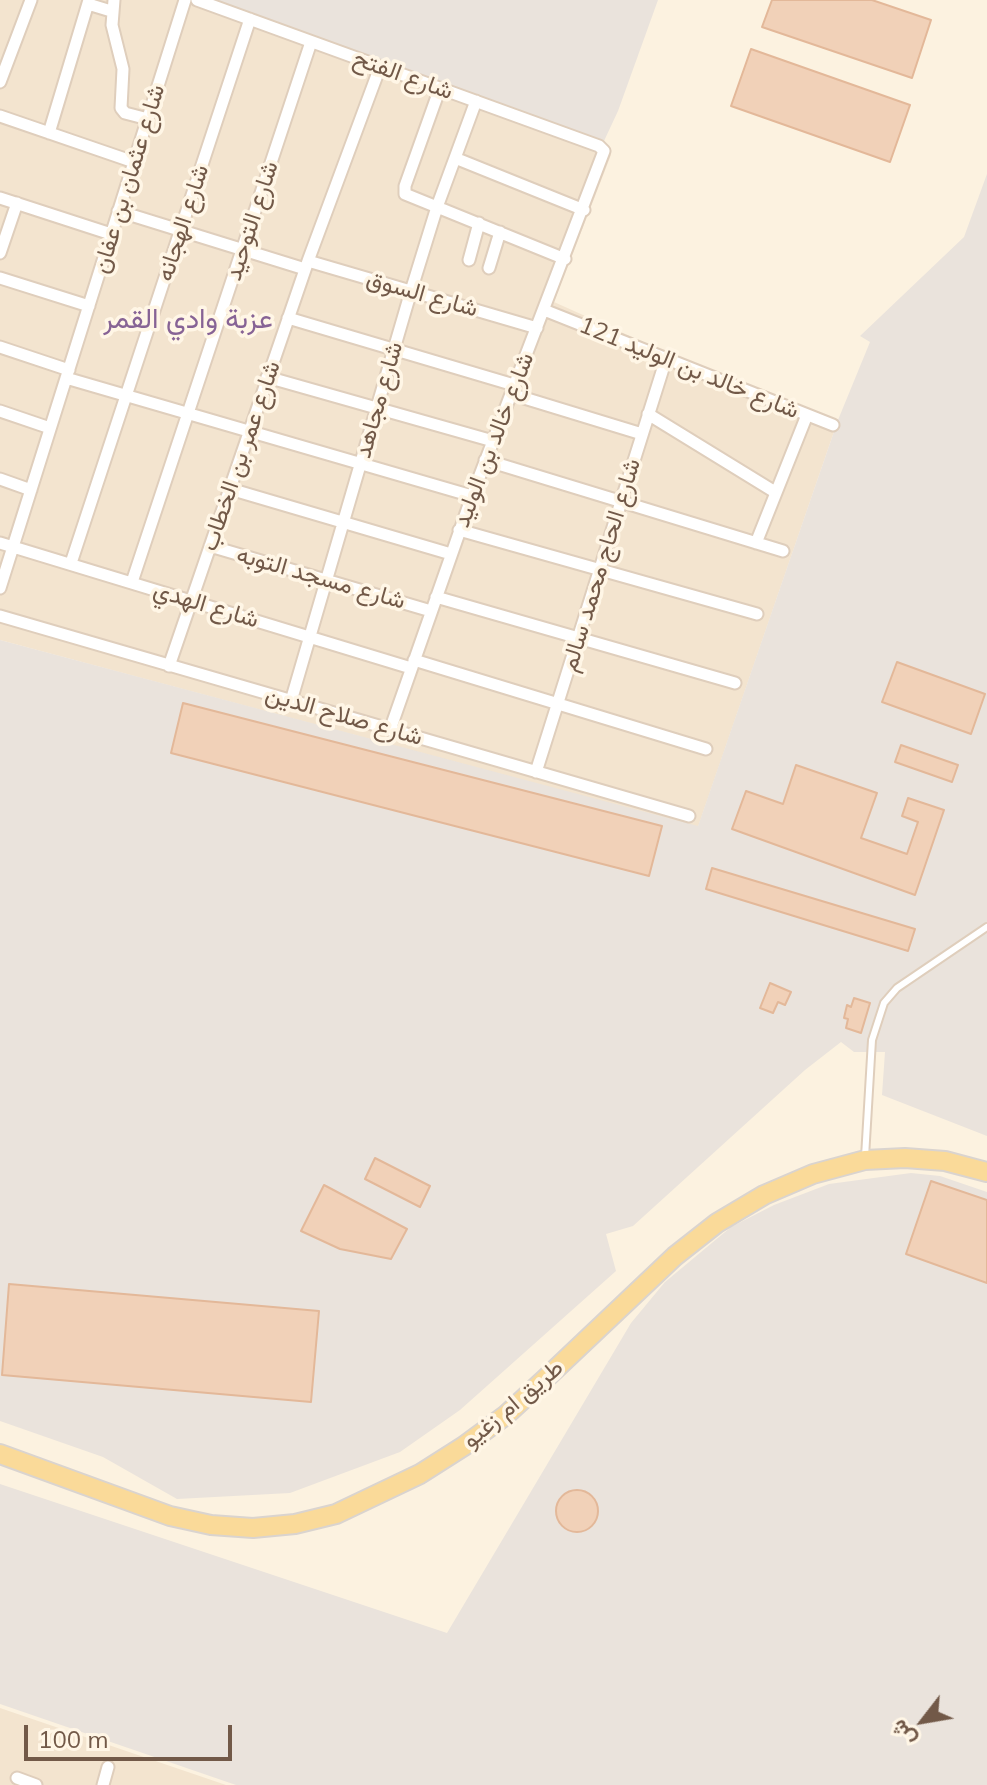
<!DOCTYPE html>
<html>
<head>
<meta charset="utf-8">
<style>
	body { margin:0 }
	#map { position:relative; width:987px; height:1785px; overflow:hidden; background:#fcf2e0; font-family:Mulish,Vazirmatn,sans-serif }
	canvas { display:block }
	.north { position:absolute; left:883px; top:1681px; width:80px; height:80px; -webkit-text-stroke:6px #fff6e6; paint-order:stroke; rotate:239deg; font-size:22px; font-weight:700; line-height:32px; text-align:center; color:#725948 }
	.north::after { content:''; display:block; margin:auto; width:28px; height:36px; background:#725948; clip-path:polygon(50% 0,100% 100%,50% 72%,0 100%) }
	.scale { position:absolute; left:24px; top:1725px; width:208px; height:36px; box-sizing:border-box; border:4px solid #725948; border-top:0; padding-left:10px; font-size:24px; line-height:28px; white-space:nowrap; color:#725948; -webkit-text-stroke:6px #fff6e6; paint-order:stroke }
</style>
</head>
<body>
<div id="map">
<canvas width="987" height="1785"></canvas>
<div class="north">ش</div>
<div class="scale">100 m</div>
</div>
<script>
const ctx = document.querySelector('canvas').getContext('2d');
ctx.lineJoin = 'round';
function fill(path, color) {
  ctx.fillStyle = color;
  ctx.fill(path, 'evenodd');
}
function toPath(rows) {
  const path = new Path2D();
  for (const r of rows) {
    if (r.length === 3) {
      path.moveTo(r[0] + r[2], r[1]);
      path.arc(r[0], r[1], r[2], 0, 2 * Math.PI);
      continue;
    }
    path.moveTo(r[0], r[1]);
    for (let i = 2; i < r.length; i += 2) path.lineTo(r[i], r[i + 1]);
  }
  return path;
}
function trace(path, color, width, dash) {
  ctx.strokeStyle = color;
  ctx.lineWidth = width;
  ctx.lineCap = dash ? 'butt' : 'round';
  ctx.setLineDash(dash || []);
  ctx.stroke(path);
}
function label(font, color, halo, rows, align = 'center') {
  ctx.font = font + ' Mulish,Vazirmatn,sans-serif';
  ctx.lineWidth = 7;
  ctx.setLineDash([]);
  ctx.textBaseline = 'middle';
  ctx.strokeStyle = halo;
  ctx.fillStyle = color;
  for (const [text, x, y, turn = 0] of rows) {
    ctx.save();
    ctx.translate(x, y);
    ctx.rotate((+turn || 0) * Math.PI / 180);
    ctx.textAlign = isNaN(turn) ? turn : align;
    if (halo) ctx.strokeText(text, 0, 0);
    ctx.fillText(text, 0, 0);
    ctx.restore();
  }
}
const residential = toPath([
	[0,0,210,0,604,141,611,155,554,302,661,350,838,420,698,827,0,640],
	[0,1708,226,1785,0,1785]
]);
const industrial = toPath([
	[210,0,658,0,618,111,604,141],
	[987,174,987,1136,882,1095,885,1052,854,1052,841,1042,805,1070,633,1226,606,1234,616,1271,460,1410,400,1452,290,1493,177,1499,103,1457,0,1421,0,640,698,826,838,420,870,342,860,336,964,237],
	[911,1173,940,1176,987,1192,987,1785,236,1785,0,1704,0,1484,447,1633,631,1323,665,1282,731,1227,774,1205,829,1184]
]);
const building = toPath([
	[772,0,872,0,931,20,912,78,762,27,772,0],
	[751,49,910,105,890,162,731,106,751,49],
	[897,662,985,694,971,734,882,702,897,662],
	[183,703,662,826,649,876,171,753,183,703],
	[901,745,958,765,952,782,895,762,901,745],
	[796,765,877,793,861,838,907,854,918,822,902,816,908,798,944,810,915,895,732,829,746,791,783,804,796,765],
	[712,868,915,929,908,951,706,889,712,868],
	[770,983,791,992,785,1005,778,1002,773,1013,760,1008,770,983],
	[854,998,870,1003,861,1033,846,1028,848,1019,844,1018,847,1005,851,1007,854,998],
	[375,1158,430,1186,420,1207,365,1179,375,1158],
	[931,1181,987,1200,987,1283,906,1254,931,1181],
	[324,1185,407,1229,391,1259,340,1249,301,1231,324,1185],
	[9,1284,319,1311,311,1402,2,1375,9,1284],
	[577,1511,21]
]);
const service = toPath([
	[865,1157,872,1040,884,1003,897,988,987,927]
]);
const minor = toPath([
	[114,0,112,25,123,69,121,108,125,113,148,119],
	[197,0,599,146,604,151,472,496,390,730],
	[88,4,111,11],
	[0,82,31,0],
	[440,88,405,186,405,194,565,259],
	[0,116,134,162],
	[49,133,89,0],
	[455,158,584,210],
	[0,198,111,234],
	[118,211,305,269],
	[0,253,17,203],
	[469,260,479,223],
	[308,261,537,328],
	[489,268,500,232],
	[0,278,89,306],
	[544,310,833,425],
	[288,318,514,385],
	[0,347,69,370],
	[267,377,493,441],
	[66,378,472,496],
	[511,394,642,434],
	[0,411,50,428],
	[648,414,775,492],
	[485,460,783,551],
	[0,479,31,490],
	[230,489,451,554],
	[459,530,757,614],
	[0,543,411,668],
	[756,543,807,415],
	[210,546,431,611],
	[71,563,250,19],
	[132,582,311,42],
	[0,588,185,0],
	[436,597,735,683],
	[0,616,689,816],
	[414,660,706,749],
	[169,666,308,261,380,67],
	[291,701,411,291,437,207,476,101],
	[536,772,666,359],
	[17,1778,36,1785],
	[103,1785,108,1767]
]);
const primary = toPath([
	[0,1454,170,1516,211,1525,253,1528,295,1524,336,1514,420,1474,464,1446,506,1415,544,1380,675,1256,717,1223,764,1195,813,1174,865,1160,905,1158,945,1161,987,1172]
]);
const streetNames = [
	["شارع الفتح",403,75,20],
	["شارع عثمان بن عفان",129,179,-73],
	["شارع التوحيد",252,221,-72],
	["شارع الهجانه",183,223,-72],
	["شارع السوق",422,294,16],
	["شارع خالد بن الوليد 121",689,368,22],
	["شارع مجاهد",379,400,-74],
	["شارع خالد بن الوليد",494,440,-69],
	["شارع عمر بن الخطاب",241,456,-71],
	["شارع الحاج محمد سالم",601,565,-73],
	["شارع مسجد التوبه",321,578,16],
	["شارع الهدي",206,605,17],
	["شارع صلاح الدين",344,716,16],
	["طريق ام زغيو",513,1404,-40]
];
const quarterNames = [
	["عزبة وادي القمر",188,320]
];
fill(residential, '#f3e4cf');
fill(industrial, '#eae3dc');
fill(building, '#f1d1b8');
trace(building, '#e3b899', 2);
trace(service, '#dfcebc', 10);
trace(minor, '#dfcebc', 15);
trace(primary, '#dad4cf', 22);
trace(service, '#fff', 6);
trace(minor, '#fff', 11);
trace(primary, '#fada99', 18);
label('24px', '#725948', '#fff6e6', streetNames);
label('28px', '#876395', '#fff6e6', quarterNames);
</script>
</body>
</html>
